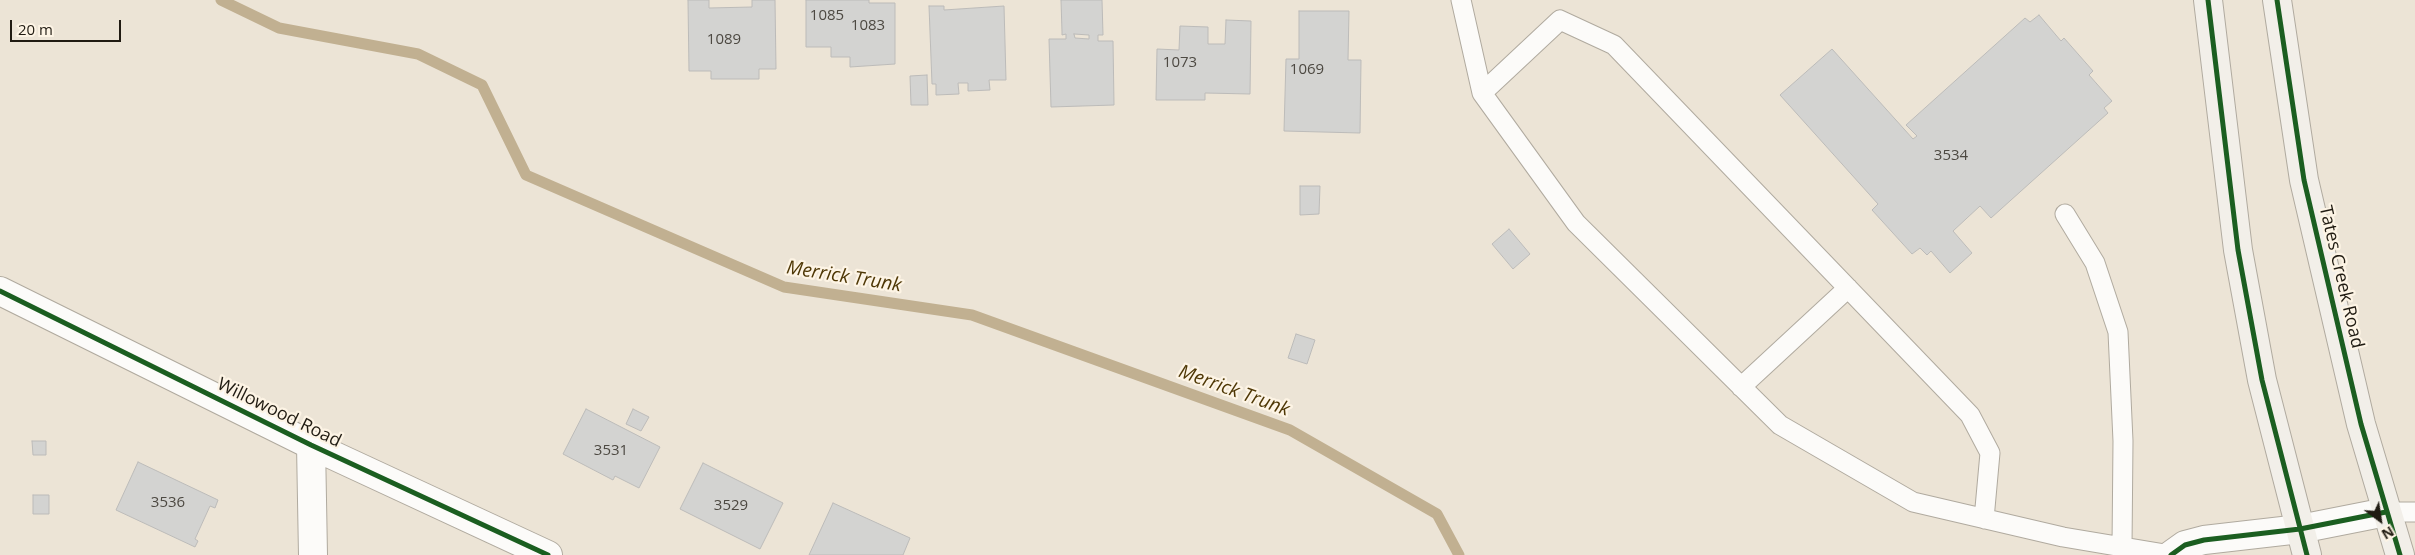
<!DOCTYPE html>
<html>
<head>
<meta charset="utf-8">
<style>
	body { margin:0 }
	#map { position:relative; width:2415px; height:555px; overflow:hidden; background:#ece4d6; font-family:"Open Sans",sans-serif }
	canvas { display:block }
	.north { position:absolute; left:2355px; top:495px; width:50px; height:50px; -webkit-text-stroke:4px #fdf4e5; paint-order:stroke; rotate:149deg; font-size:14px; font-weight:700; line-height:20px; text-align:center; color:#201b12 }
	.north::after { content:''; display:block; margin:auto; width:18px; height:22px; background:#201b12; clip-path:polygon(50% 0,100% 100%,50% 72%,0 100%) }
	.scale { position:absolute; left:10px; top:20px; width:111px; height:22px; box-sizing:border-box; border:2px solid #201b12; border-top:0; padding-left:6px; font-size:15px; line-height:18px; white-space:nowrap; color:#201b12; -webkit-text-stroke:4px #fdf4e5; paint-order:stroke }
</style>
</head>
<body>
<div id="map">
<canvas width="2415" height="555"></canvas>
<div class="north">N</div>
<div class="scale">20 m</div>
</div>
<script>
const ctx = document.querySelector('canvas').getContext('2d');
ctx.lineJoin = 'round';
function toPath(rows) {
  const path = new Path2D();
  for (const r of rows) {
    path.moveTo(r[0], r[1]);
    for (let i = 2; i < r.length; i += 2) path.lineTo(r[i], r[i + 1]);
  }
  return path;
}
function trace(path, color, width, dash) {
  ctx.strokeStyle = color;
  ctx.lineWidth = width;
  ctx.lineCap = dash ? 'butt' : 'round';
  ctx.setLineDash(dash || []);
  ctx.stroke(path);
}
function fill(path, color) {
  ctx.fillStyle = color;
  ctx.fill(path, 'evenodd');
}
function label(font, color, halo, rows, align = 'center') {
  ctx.font = font + ' "Open Sans",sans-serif';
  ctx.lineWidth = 4.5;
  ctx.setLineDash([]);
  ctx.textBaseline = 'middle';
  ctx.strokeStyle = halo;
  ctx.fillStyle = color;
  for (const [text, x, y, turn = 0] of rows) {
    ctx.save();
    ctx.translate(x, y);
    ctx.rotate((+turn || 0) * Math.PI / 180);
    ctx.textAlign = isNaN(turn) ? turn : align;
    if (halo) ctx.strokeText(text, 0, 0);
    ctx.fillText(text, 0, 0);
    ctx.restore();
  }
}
const stream = toPath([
	[221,0,279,28,418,54,482,85,526,175,784,287,972,315,1290,430,1437,514,1459,555]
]);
const building = toPath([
	[688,0,709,0,709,8,752,7,752,0,775,0,776,69,759,69,759,79,711,79,711,71,689,71,688,0],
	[806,0,869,0,869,3,895,3,895,64,850,67,850,57,831,57,831,47,806,47,806,0],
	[1061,0,1102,0,1103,35,1098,35,1098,41,1113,41,1114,105,1051,107,1049,39,1066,39,1066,34,1062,35,1062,32,1061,0],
	[1074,34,1089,35,1089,39,1075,38,1074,34],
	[929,6,944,6,944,10,1004,6,1006,80,989,80,990,90,968,91,968,83,958,83,959,94,936,95,936,84,932,84,929,6],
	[1299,11,1349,11,1348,60,1361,60,1360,133,1284,131,1286,59,1299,59,1299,11],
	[2039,15,2061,41,2064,38,2093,71,2089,75,2112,101,2104,108,2108,113,1991,218,1980,206,1953,231,1972,253,1950,273,1931,251,1927,255,1920,248,1912,254,1872,210,1878,204,1780,95,1832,49,1913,139,1917,136,1906,125,2025,18,2030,22,2039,15],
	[1226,20,1251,21,1250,94,1205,93,1205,100,1156,100,1157,49,1179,50,1180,26,1208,27,1208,44,1225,44,1226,20],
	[927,75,928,105,911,105,910,76,927,75],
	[1300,186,1320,186,1319,214,1300,215,1300,186],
	[1509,229,1530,254,1513,269,1492,244,1509,229],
	[1296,334,1315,340,1307,364,1288,358,1296,334],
	[586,409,660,447,639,488,615,476,613,480,563,454,586,409],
	[633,409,649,417,641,431,626,424,633,409],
	[32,441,46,441,46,455,33,455,32,441],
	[138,462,218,500,215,508,210,506,195,539,198,541,195,547,116,510,138,462],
	[703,463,783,503,760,549,680,509,703,463],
	[33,495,49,495,49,514,33,514,33,495],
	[833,503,910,538,903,555,809,555,833,503]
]);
const lane = toPath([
	[1461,0,1482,93,1576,223,1780,425,1913,502,2063,537,2171,555],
	[1482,93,1560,20,1614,45,1970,415,1990,453,1984,519],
	[2065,214,2095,263,2118,332,2123,441,2122,547],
	[1741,387,1848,288],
	[2386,512,2415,512]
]);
const street = toPath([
	[0,291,311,445,548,555],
	[311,445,313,555],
	[2171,555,2185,545,2204,540,2300,529,2386,512]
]);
const secondary = toPath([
	[2208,0,2238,250,2262,380,2307,555],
	[2277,0,2304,180,2361,424,2400,555]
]);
const cycleway = toPath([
	[2208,0,2238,250,2262,380,2307,555],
	[2277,0,2304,180,2361,424,2400,555],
	[0,291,311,445,548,555],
	[2171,555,2185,545,2204,540,2300,529,2386,512]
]);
const numberNames = [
	["1085",827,16],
	["1083",868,26],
	["1089",724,40],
	["1073",1180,63],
	["1069",1307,70],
	["3534",1951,156],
	["3531",611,451],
	["3536",168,503],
	["3529",731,506]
];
const streetNames = [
	["Tates Creek Road",2341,277,77],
	["Willowood Road",279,413,26]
];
const waterNames = [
	["Merrick Trunk",844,277,9],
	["Merrick Trunk",1234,391,20]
];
trace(stream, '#c1b091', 11);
fill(building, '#d3d3d1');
trace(building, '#bcbbb9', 1);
trace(lane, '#b0aa9f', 21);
trace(street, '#b0aa9f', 30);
trace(secondary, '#b0aa9f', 30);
trace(lane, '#fcfbf9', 19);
trace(street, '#fcfbf9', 28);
trace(secondary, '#f2efe9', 28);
trace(cycleway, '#1b5e20', 5);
label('15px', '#4d4942', null, numberNames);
label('18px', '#201b12', '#fdf4e5', streetNames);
label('italic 19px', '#4e3705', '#fdf4e5', waterNames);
</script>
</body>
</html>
